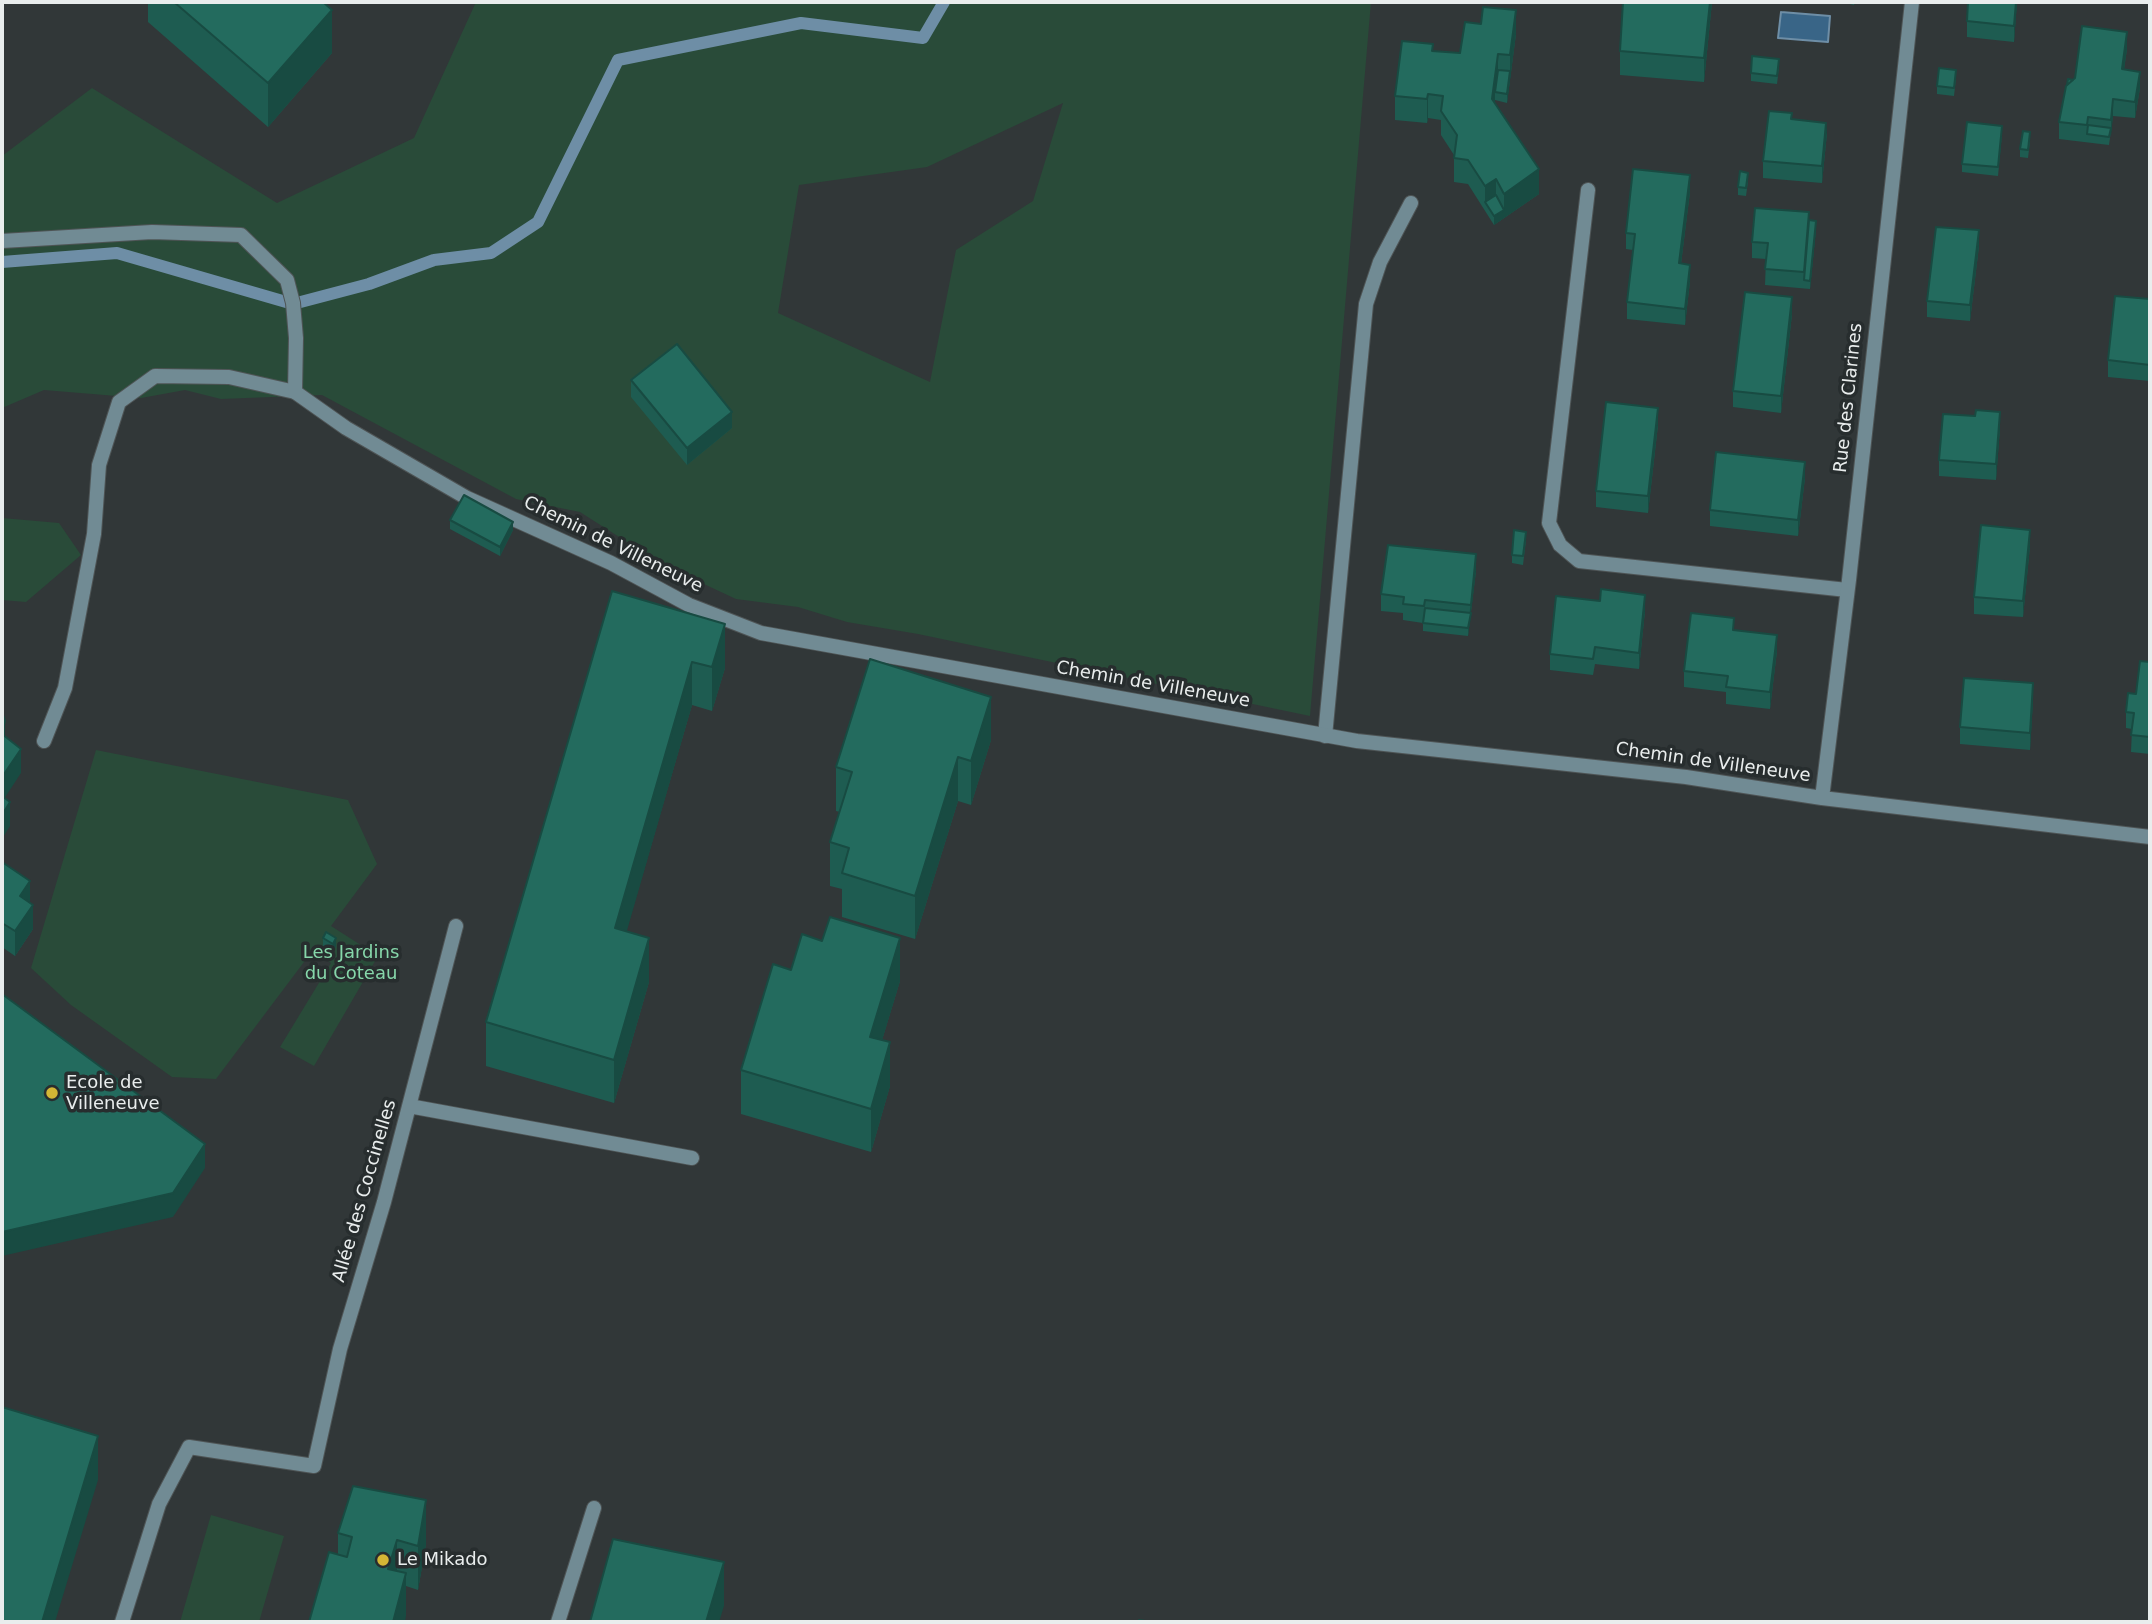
<!DOCTYPE html>
<html>
<head>
<meta charset="utf-8">
<style>
	body { margin:0 }
	#map { position:relative; width:2152px; height:1624px; overflow:hidden; background:#313738; font-family:"DejaVu Sans",sans-serif }
	canvas { display:block }
	.frame { position:absolute; inset:0; border:4px solid #e9eded; pointer-events:none }
</style>
</head>
<body>
<div id="map">
<canvas width="2152" height="1624"></canvas>
<div class="frame"></div>
</div>
<script>
const ctx = document.querySelector('canvas').getContext('2d');
ctx.lineJoin = 'round';
function fill(path, color) {
  ctx.fillStyle = color;
  ctx.fill(path, 'evenodd');
}
function toPath(rows) {
  const path = new Path2D();
  for (const r of rows) {
    path.moveTo(r[0], r[1]);
    for (let i = 2; i < r.length; i += 2) path.lineTo(r[i], r[i + 1]);
  }
  return path;
}
function trace(path, color, width, dash) {
  ctx.strokeStyle = color;
  ctx.lineWidth = width;
  ctx.lineCap = dash ? 'butt' : 'round';
  ctx.setLineDash(dash || []);
  ctx.stroke(path);
}
function label(font, color, halo, rows, align = 'center') {
  ctx.font = font + ' "DejaVu Sans",sans-serif';
  ctx.lineWidth = 7;
  ctx.setLineDash([]);
  ctx.textBaseline = 'middle';
  ctx.strokeStyle = halo;
  ctx.fillStyle = color;
  for (const [text, x, y, turn = 0] of rows) {
    ctx.save();
    ctx.translate(x, y);
    ctx.rotate((+turn || 0) * Math.PI / 180);
    ctx.textAlign = isNaN(turn) ? turn : align;
    if (halo) ctx.strokeText(text, 0, 0);
    ctx.fillText(text, 0, 0);
    ctx.restore();
  }
}
const green = toPath([
	[476,2,1371,2,1310,716,918,634,847,622,798,607,736,599,663,565,580,512,516,499,322,395,221,399,185,390,141,398,44,390,2,408,2,156,92,88,277,203,414,138],
	[1063,103,1033,201,956,250,930,382,778,313,799,185,927,167],
	[2,518,59,523,81,555,26,602,2,600],
	[96,750,348,800,377,864,331,926,378,956,314,1066,280,1047,331,963,313,950,216,1079,172,1077,71,1005,31,968],
	[211,1515,284,1536,259,1622,180,1622]
]);
const water = toPath([
	[1781,12,1830,16,1828,42,1778,38,1781,12]
]);
const stream = toPath([
	[2,262,117,253,293,304,369,284,434,260,491,253,538,222,618,60,801,23,923,38,944,2]
]);
const service = toPath([
	[1588,190,1549,523,1560,545,1579,561,1847,590],
	[1325,736,1366,304,1380,262,1411,203],
	[44,741,65,688,94,534,99,465,119,402,155,376,229,377,295,392],
	[558,1622,594,1508]
]);
const minor = toPath([
	[2,241,152,232,241,235,287,280,293,303,296,338,295,392,346,428,467,498,611,563,689,605,761,633,1357,741,1686,777,1822,798,2150,837],
	[1822,798,1849,580,1912,2],
	[409,1106,692,1158],
	[122,1622,159,1504,189,1447,314,1466,340,1349,384,1202,456,926]
]);
const wall = toPath([
	[148,2,323,2,332,53,268,127,148,22],
	[1712,2,1704,82,1620,75,1620,51],
	[1842,2,1855,2,1854,5],
	[2017,2,2014,42,1967,37,1967,21],
	[1516,34,1507,103,1495,100,1495,103,1539,194,1494,225,1468,184,1454,182,1454,155,1441,135,1441,120,1428,118,1427,123,1395,120,1395,96,1433,51,1460,53],
	[2127,49,2124,69,2140,88,2135,118,2113,116,2109,145,2059,139,2059,122,2073,80],
	[1779,67,1777,84,1751,81,1751,73],
	[1956,78,1954,96,1937,94,1937,86],
	[1827,133,1822,183,1763,178,1763,161],
	[2002,134,1998,176,1962,172,1962,164],
	[2030,141,2028,158,2020,157,2020,149],
	[1748,181,1746,196,1738,195,1738,187],
	[1690,192,1681,264,1690,281,1685,325,1627,319,1627,302,1633,250,1626,249,1626,233],
	[1809,220,1816,229,1810,289,1765,285,1766,259,1752,258,1752,242],
	[1979,246,1970,321,1927,317,1927,301],
	[2150,299,2150,381,2108,377,2108,360],
	[1792,314,1781,413,1733,407,1733,391],
	[631,380,732,428,687,465,631,397],
	[1975,416,2000,428,1996,480,1939,476,1939,460],
	[1658,425,1648,513,1596,507,1596,491],
	[1805,478,1798,536,1710,526,1710,510],
	[450,520,513,530,500,556,450,529],
	[1526,540,1523,565,1512,563,1512,555],
	[2030,546,2023,617,1974,614,1974,597],
	[1476,571,1468,636,1423,631,1423,623,1403,620,1403,613,1381,611,1381,594],
	[612,591,725,668,712,711,692,705,626,932,649,982,614,1103,486,1066,486,1022],
	[1645,611,1639,669,1595,664,1593,675,1550,670,1550,654],
	[1734,630,1777,651,1770,709,1726,704,1726,692,1684,687,1684,671],
	[2150,662,2150,754,2131,752,2132,729,2126,728,2126,712,2136,694],
	[2033,700,2030,750,1960,744,1960,727],
	[991,740,971,805,958,801,915,939,842,917,842,889,830,886,830,842,840,812,836,811,836,767],
	[2,862,30,904,33,929,15,956,2,947],
	[323,938,336,938,336,946,333,952,323,947],
	[791,970,900,981,882,1040,890,1086,871,1152,741,1114,741,1070],
	[338,1533,426,1544,418,1590,406,1586,406,1616,338,1554]
]);
const shadedWall = toPath([
	[1710,2,1712,2,1704,82,1704,58],
	[2016,2,2017,2,2014,42,2014,26],
	[332,10,332,53,268,127,268,83],
	[1516,10,1516,34,1507,103,1507,94,1510,71,1510,55],
	[2127,32,2127,49,2122,85,2122,69],
	[1498,54,1498,78,1495,92,1495,100,1492,124,1492,99],
	[2140,72,2140,88,2135,118,2135,102],
	[1428,94,1428,118,1427,123,1427,99],
	[2113,99,2113,116,2111,136,2111,120],
	[1826,123,1827,133,1822,183,1822,166],
	[1539,169,1539,194,1494,225,1494,216,1504,210,1504,194],
	[1690,175,1690,192,1679,280,1679,263],
	[1496,179,1496,203,1485,202,1485,210,1485,186],
	[1816,221,1816,229,1810,289,1810,281],
	[1979,230,1979,246,1970,321,1970,305],
	[1690,265,1690,281,1685,325,1685,309],
	[1792,297,1792,314,1781,413,1781,396],
	[1658,408,1658,425,1648,513,1648,496],
	[732,412,732,428,687,465,687,448],
	[2000,412,2000,428,1996,480,1996,464],
	[1805,462,1805,478,1798,536,1798,520],
	[513,522,513,530,500,556,500,547],
	[2030,530,2030,546,2023,617,2023,601],
	[1476,554,1476,571,1468,636,1468,628],
	[1645,595,1645,611,1639,669,1639,653],
	[725,624,725,668,712,711,712,667],
	[1777,635,1777,651,1770,709,1770,692],
	[692,662,692,705,615,972,615,928],
	[2033,683,2033,700,2030,750,2030,733],
	[991,697,991,740,971,805,971,761],
	[5,721,5,745,2,756,2,732],
	[21,749,21,773,2,802,2,777],
	[958,757,958,801,915,939,915,896],
	[10,802,10,826,2,839,2,815],
	[30,881,30,905,20,896],
	[33,905,33,929,15,956,15,931],
	[336,938,336,946,333,952,333,944],
	[649,938,649,982,614,1103,614,1060],
	[900,938,900,981,870,1080,870,1037],
	[890,1042,890,1086,871,1152,871,1109],
	[205,1144,205,1168,173,1217,2,1256,2,1232],
	[98,1436,98,1480,55,1622,42,1622],
	[426,1500,426,1544,418,1590,418,1546],
	[397,1540,397,1583,388,1569],
	[724,1562,724,1606,719,1622,706,1622],
	[406,1573,406,1616,405,1622,393,1622]
]);
const building = toPath([
	[174,2,323,2,332,10,268,83,174,2],
	[1623,2,1710,2,1704,58,1620,51,1623,2],
	[1968,2,2016,2,2014,26,1967,21,1968,2],
	[1483,7,1516,10,1510,55,1498,54,1492,99,1539,169,1504,194,1496,179,1485,186,1468,160,1454,158,1457,135,1441,111,1443,96,1428,94,1427,99,1395,96,1402,41,1433,44,1432,51,1460,53,1465,22,1481,24,1483,7],
	[2082,26,2127,32,2122,69,2140,72,2135,102,2113,99,2111,120,2088,117,2087,125,2059,122,2066,86,2075,78,2082,26],
	[1752,56,1779,59,1777,76,1751,73,1752,56],
	[1939,68,1956,70,1954,88,1937,86,1939,68],
	[1498,70,1510,71,1507,94,1495,92,1498,70],
	[2068,79,2073,80,2067,85,2068,79],
	[1769,111,1792,113,1791,119,1826,123,1822,166,1763,161,1769,111],
	[1967,122,2002,126,1998,167,1962,164,1967,122],
	[2088,125,2111,128,2109,137,2087,134,2088,125],
	[2023,131,2030,132,2028,150,2020,149,2023,131],
	[1633,169,1690,175,1679,263,1690,265,1685,309,1627,302,1635,234,1626,233,1633,169],
	[1740,171,1748,173,1746,188,1738,187,1740,171],
	[1496,195,1504,210,1494,216,1485,202,1496,195],
	[1755,208,1809,212,1804,272,1765,269,1768,243,1752,242,1755,208],
	[1809,220,1816,221,1810,281,1804,280,1809,220],
	[1936,227,1979,230,1970,305,1927,301,1936,227],
	[1745,292,1792,297,1781,396,1733,391,1745,292],
	[2115,296,2150,299,2150,365,2108,360,2115,296],
	[677,344,732,412,687,448,631,380,677,344],
	[1606,402,1658,408,1648,496,1596,491,1606,402],
	[1976,410,2000,412,1996,464,1939,460,1943,414,1975,416,1976,410],
	[1716,452,1805,462,1798,520,1710,510,1716,452],
	[464,495,513,522,500,547,450,520,464,495],
	[1981,525,2030,530,2023,601,1974,597,1981,525],
	[1514,530,1526,532,1523,556,1512,555,1514,530],
	[1388,545,1476,554,1471,605,1425,600,1424,606,1403,604,1404,597,1381,594,1388,545],
	[1601,589,1645,595,1639,653,1595,647,1593,659,1550,654,1556,596,1600,601,1601,589],
	[612,591,725,624,712,667,692,662,615,928,649,938,614,1060,486,1022,612,591],
	[1425,608,1471,613,1468,628,1423,623,1425,608],
	[1691,613,1734,618,1733,630,1777,635,1770,692,1726,687,1728,676,1684,671,1691,613],
	[870,659,991,697,971,761,958,757,915,896,842,873,849,848,830,842,852,772,836,767,870,659],
	[2140,661,2150,662,2150,737,2131,735,2134,713,2126,712,2128,693,2136,694,2140,661],
	[1964,678,2033,683,2030,733,1960,727,1964,678],
	[2,712,5,721,2,732,2,712],
	[2,734,21,749,2,777,2,734],
	[2,796,10,802,2,815,2,796],
	[2,862,30,881,20,896,33,905,15,931,2,923,2,862],
	[830,917,900,938,870,1037,890,1042,871,1109,741,1070,773,964,791,970,802,934,822,941,830,917],
	[326,932,336,938,333,944,323,938,326,932],
	[2,994,205,1144,173,1193,2,1232,2,994],
	[2,1407,98,1436,42,1622,2,1622,2,1407],
	[353,1486,426,1500,418,1546,397,1540,388,1569,406,1573,393,1622,309,1622,329,1552,347,1557,352,1537,338,1533,353,1486],
	[613,1539,724,1562,706,1622,590,1622,613,1539],
	[1139,1620,1152,1622,1138,1622,1139,1620]
]);
const markers = [
	[52,1093,7,"#d4b635"],
	[383,1560,7,"#d4b635"]
];
const streetNames = [
	["Rue des Clarines",1849,398,-84],
	["Chemin de Villeneuve",613,545,26],
	["Chemin de Villeneuve",1153,685,10],
	["Chemin de Villeneuve",1713,763,8],
	["Allée des Coccinelles",365,1191,-74]
];
const parkNames = [
	["Les Jardins",351,953],
	["du Coteau",351,974]
];
const poiNames = [
	["Ecole de",66,1083],
	["Villeneuve",66,1104],
	["Le Mikado",397,1560]
];
fill(green, '#294b39');
fill(water, '#396587');
trace(water, '#6e8ea6', 2);
trace(stream, '#6e8ea6', 12);
trace(service, '#4e5455', 16);
trace(minor, '#4e5455', 16);
trace(service, '#718b94', 14);
trace(minor, '#718b94', 14);
fill(wall, '#1e5c51');
fill(shadedWall, '#184b42');
fill(building, '#236b5e');
trace(building, '#184b42', 2);
for (const [x, y, r, color] of markers) {
  const dot = new Path2D();
  dot.arc(x, y, r, 0, 2 * Math.PI);
  ctx.fillStyle = color;
  ctx.fill(dot);
  trace(dot, '#272d2e', 2.5);
}
label('18px', '#e9eded', '#272d2e', streetNames);
label('18px', '#86d7aa', '#272d2e', parkNames);
label('18px', '#e9eded', '#272d2e', poiNames, 'left');
</script>
</body>
</html>
